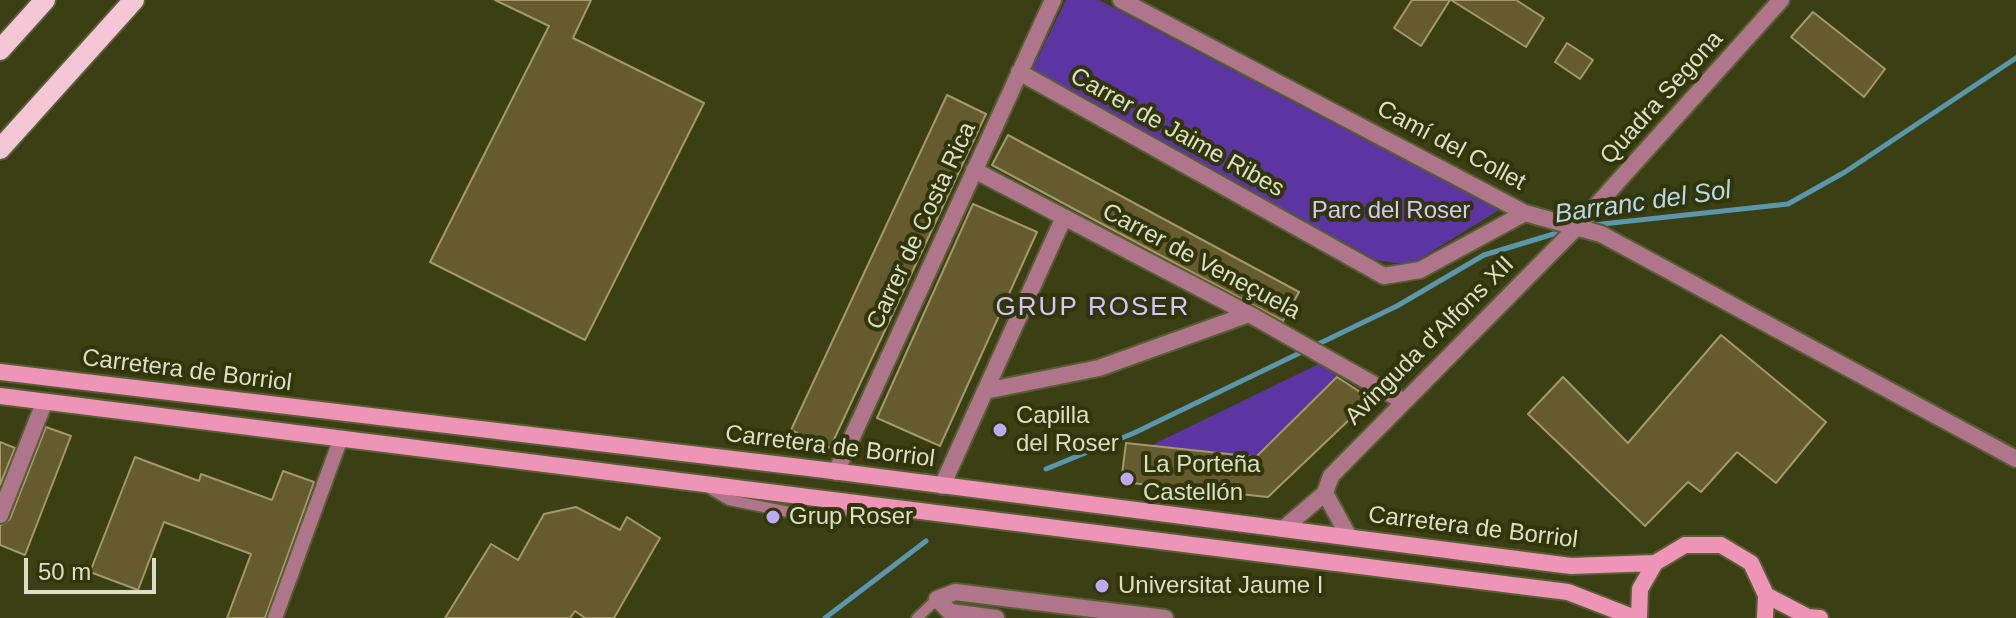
<!DOCTYPE html>
<html>
<head>
<meta charset="utf-8">
<style>
	body { margin:0 }
	#map { position:relative; width:2016px; height:618px; overflow:hidden; background:#3b4014; font-family:Arial,sans-serif }
	canvas { display:block }
	.scale { position:absolute; left:24px; top:558px; width:132px; height:36px; box-sizing:border-box; border:4px solid #dadfc6; border-top:0; padding-left:10px; font-size:24px; line-height:28px; white-space:nowrap; color:#dadfc6; -webkit-text-stroke:6px #313608; paint-order:stroke }
</style>
</head>
<body>
<div id="map">
<canvas width="2016" height="618"></canvas>
<div class="scale">50 m</div>
</div>
<script>
const ctx = document.querySelector('canvas').getContext('2d');
ctx.lineJoin = 'round';
function fill(path, color) {
  ctx.fillStyle = color;
  ctx.fill(path, 'evenodd');
}
function toPath(rows) {
  const path = new Path2D();
  for (const r of rows) {
    path.moveTo(r[0], r[1]);
    for (let i = 2; i < r.length; i += 2) path.lineTo(r[i], r[i + 1]);
  }
  return path;
}
function trace(path, color, width, dash) {
  ctx.strokeStyle = color;
  ctx.lineWidth = width;
  ctx.lineCap = dash ? 'butt' : 'round';
  ctx.setLineDash(dash || []);
  ctx.stroke(path);
}
function label(font, color, halo, rows, align = 'center') {
  ctx.font = font + ' Arial,sans-serif';
  ctx.lineWidth = 8;
  ctx.setLineDash([]);
  ctx.textBaseline = 'middle';
  ctx.strokeStyle = halo;
  ctx.fillStyle = color;
  for (const [text, x, y, turn = 0] of rows) {
    ctx.save();
    ctx.translate(x, y);
    ctx.rotate((+turn || 0) * Math.PI / 180);
    ctx.textAlign = isNaN(turn) ? turn : align;
    if (halo) ctx.strokeText(text, 0, 0);
    ctx.fillText(text, 0, 0);
    ctx.restore();
  }
}
const green = toPath([
	[1066,0,1099,0,1499,210,1410,265,1376,260,1032,70],
	[1321,363,1343,371,1256,457,1150,446]
]);
const stream = toPath([
	[1593,225,1788,204,1845,172,2016,58],
	[1046,469,1134,433,1397,306,1484,255,1567,230],
	[825,618,926,541]
]);
const building = toPath([
	[495,0,591,0,573,38,704,103,585,340,430,262,549,26,495,0],
	[1412,0,1450,0,1421,46,1394,28,1412,0],
	[1451,0,1516,0,1544,18,1526,47,1451,0],
	[1813,12,1885,69,1864,97,1791,37,1813,12],
	[1567,43,1593,60,1580,79,1555,62,1567,43],
	[947,95,986,114,830,448,791,430,947,95],
	[1008,135,1299,292,1283,321,992,165,1008,135],
	[973,204,1037,232,940,446,877,418,973,204],
	[1721,335,1826,422,1776,483,1737,452,1701,492,1688,482,1645,526,1528,414,1563,377,1628,443,1721,335],
	[1337,377,1371,399,1268,497,1121,482,1126,443,1256,457,1337,377],
	[46,427,71,436,25,555,0,545,0,526,10,519,46,427],
	[0,442,15,448,0,485,0,442],
	[135,457,199,481,201,474,272,500,283,471,314,482,265,618,227,618,251,554,164,522,138,590,90,572,135,457],
	[576,507,620,530,627,517,660,538,614,618,585,618,575,611,570,618,445,618,491,544,518,560,544,514,576,507]
]);
const service = toPath([
	[709,488,729,500,799,514,834,514,859,505],
	[917,618,937,599]
]);
const pedestrian = toPath([
	[275,618,341,438]
]);
const minor = toPath([
	[1121,0,1525,213,1601,234,2016,459],
	[1019,72,1384,276,1420,270,1525,213],
	[974,170,1249,314,1403,401],
	[985,391,1099,368,1249,314],
	[836,472,1053,0],
	[942,486,1064,217],
	[1325,493,1349,537],
	[0,515,44,403],
	[1283,529,1325,493,1331,476,1577,227,1781,0],
	[996,618,950,612,937,599,955,592,1165,618]
]);
const secondary = toPath([
	[0,372,817,469,1571,566,1655,563],
	[0,396,1568,592,1635,618],
	[1766,595,1808,617,1820,618],
	[1639,618,1640,589,1655,563,1685,545,1721,545,1751,563,1766,595,1765,618]
]);
const primary = toPath([
	[0,50,45,0],
	[0,149,134,0]
]);
const markers = [
	[1000,430,8,"#bda9f5"],
	[1127,479,8,"#bda9f5"],
	[773,517,8,"#bda9f5"],
	[1102,586,8,"#bda9f5"]
];
const streetNames = [
	["Quadra Segona",1662,98,-48],
	["Carrer de Jaime Ribes",1177,133,29],
	["Camí del Collet",1451,146,28],
	["Carrer de Costa Rica",922,226,-65],
	["Carrer de Veneçuela",1201,262,28],
	["Avinguda d'Alfons XII",1430,341,-45],
	["Carretera de Borriol",187,371,7],
	["Carretera de Borriol",830,447,7],
	["Carretera de Borriol",1473,528,7]
];
const parkNames = [
	["Parc del Roser",1391,211]
];
const poiNames = [
	["Capilla",1016,416],
	["del Roser",1016,444],
	["La Porteña",1143,465],
	["Castellón",1143,493],
	["Grup Roser",789,517],
	["Universitat Jaume I",1118,586]
];
const waterNames = [
	["Barranc del Sol",1643,203,-8]
];
const neighbourhoodNames = [
	["GRUP ROSER",1093,308]
];
fill(green, '#5d35a2');
trace(stream, '#5b96ad', 5);
fill(building, '#665b2e');
trace(building, '#a39869', 2);
trace(service, '#585d34', 14);
trace(pedestrian, '#585d34', 18);
trace(minor, '#585d34', 20);
trace(secondary, '#585d34', 20);
trace(primary, '#585d34', 24);
trace(service, '#af768b', 10);
trace(pedestrian, '#af768b', 14);
trace(minor, '#af768b', 16);
trace(secondary, '#ee94b6', 16);
trace(primary, '#f5c6d6', 20);
for (const [x, y, r, color] of markers) {
  const dot = new Path2D();
  dot.arc(x, y, r, 0, 2 * Math.PI);
  ctx.fillStyle = color;
  ctx.fill(dot);
  trace(dot, '#313608', 3);
}
label('24px', '#dadfc6', '#313608', streetNames);
label('24px', '#d4c6ff', '#313608', parkNames);
label('24px', '#dadfc6', '#313608', poiNames, 'left');
label('italic 26px', '#bad7e9', '#313608', waterNames);
ctx.letterSpacing = '2px';
label('26px', '#d3c5fe', '#313608', neighbourhoodNames);
ctx.letterSpacing = '0px';
</script>
</body>
</html>
